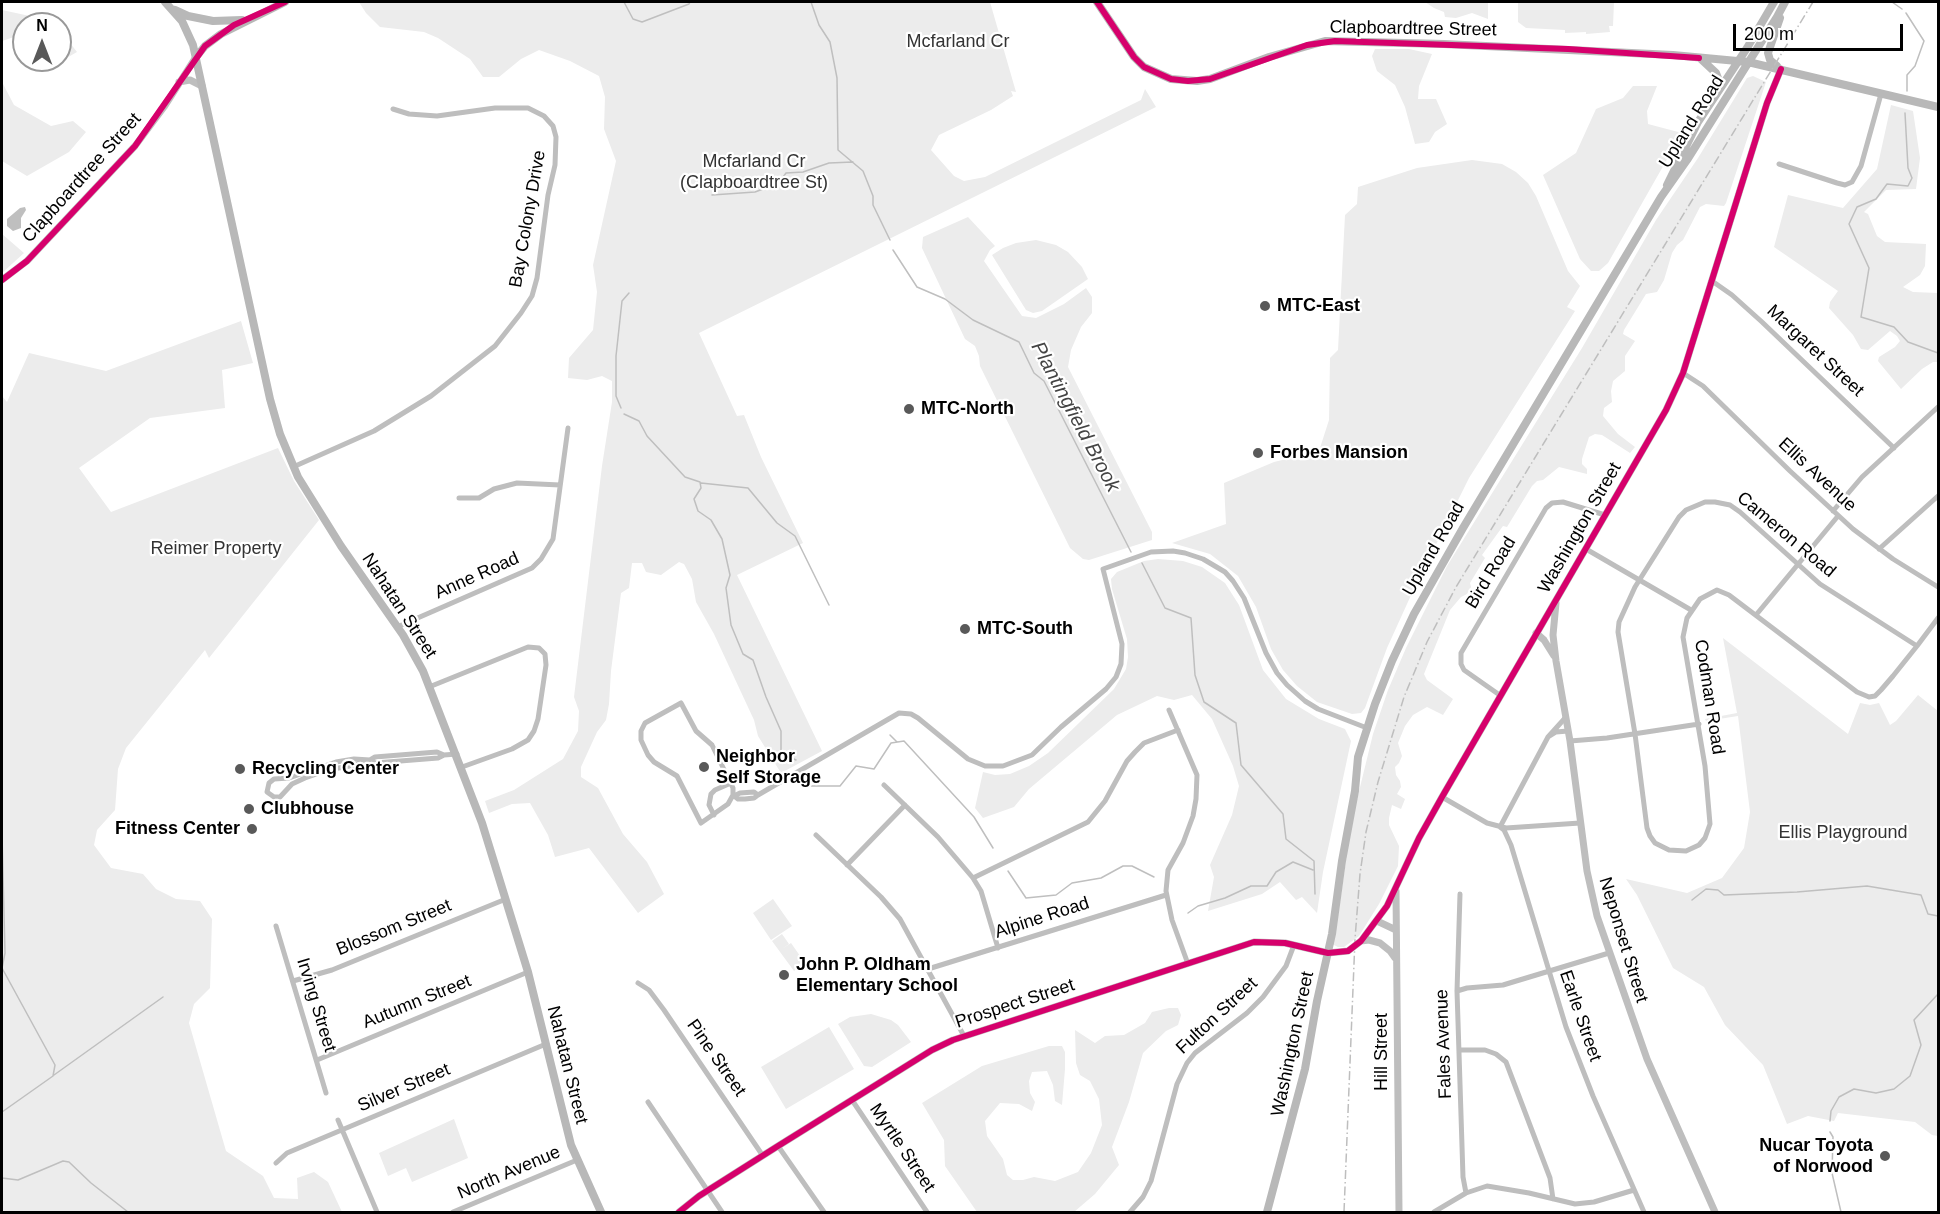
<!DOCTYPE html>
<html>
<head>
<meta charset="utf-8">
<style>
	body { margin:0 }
	#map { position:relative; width:1940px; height:1214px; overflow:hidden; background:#fff; font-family:Helvetica,sans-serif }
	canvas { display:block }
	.frame { position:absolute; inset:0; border:3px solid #000; pointer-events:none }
	.north { position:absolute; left:12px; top:12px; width:60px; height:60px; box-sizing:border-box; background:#fff; border:2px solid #999; border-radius:50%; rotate:0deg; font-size:16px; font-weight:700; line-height:24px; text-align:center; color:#000 }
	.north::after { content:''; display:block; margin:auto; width:21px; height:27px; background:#595959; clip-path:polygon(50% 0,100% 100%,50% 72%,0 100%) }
	.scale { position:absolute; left:1733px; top:24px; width:170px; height:27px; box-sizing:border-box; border:3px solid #000; border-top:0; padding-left:8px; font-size:18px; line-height:21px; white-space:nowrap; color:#000; -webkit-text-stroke:4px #fff; paint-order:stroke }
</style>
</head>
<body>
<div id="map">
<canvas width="1940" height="1214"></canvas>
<div class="frame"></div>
<div class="north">N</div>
<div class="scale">200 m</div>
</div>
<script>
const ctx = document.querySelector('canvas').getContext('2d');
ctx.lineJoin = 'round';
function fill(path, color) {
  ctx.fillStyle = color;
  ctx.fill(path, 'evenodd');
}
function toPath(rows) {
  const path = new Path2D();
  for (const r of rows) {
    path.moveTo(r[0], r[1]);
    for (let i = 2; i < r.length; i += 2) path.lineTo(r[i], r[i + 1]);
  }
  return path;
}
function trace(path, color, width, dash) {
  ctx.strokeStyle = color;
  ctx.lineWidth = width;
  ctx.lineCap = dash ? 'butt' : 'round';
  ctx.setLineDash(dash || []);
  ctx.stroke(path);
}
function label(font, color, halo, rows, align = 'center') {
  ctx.font = font + ' Helvetica,sans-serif';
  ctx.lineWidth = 4.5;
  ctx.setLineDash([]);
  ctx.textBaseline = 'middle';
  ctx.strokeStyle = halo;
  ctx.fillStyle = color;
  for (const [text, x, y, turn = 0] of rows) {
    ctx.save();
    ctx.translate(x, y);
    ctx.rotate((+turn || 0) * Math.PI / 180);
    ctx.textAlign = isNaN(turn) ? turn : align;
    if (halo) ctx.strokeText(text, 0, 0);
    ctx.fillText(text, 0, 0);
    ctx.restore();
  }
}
const green = toPath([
	[359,2,990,2,1016,92,1011,91,1013,96,991,110,939,135,931,150,954,176,964,181,985,177,1141,100,1145,89,1156,107,699,333,737,416,744,415,761,457,803,543,737,575,822,751,781,773,758,736,754,720,714,634,696,602,692,579,684,564,679,562,661,575,646,572,642,563,632,563,629,588,621,593,611,671,609,704,606,720,597,732,581,767,581,777,598,788,623,834,647,862,664,894,638,913,589,848,555,857,548,835,530,803,512,804,489,813,485,801,514,790,563,759,578,731,579,711,574,697,602,466,612,402,612,381,602,376,587,380,568,378,569,358,593,330,597,292,593,265,616,161,604,129,605,97,599,76,570,61,539,50,521,59,499,77,483,77,470,59,438,38,424,32,380,27,366,13],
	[1425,2,1488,2,1488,19,1472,13,1456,18,1445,17,1444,12,1434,8],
	[1518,2,1614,2,1613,26,1609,26,1610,32,1586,34,1586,32,1565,33,1565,30,1526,28,1518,22],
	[2,10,53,21,56,24,24,24,24,37,20,35,2,41],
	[60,30,77,52,63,60,60,59],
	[1375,49,1409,49,1432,54,1419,86,1418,99,1436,99,1447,124,1435,132,1429,142,1415,144,1405,107,1395,85,1377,71,1372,56],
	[1753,76,1766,82,1726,203,1724,206,1706,204,1700,207,1683,240,1677,245,1672,253,1664,280,1657,292,1646,294,1624,330,1623,334,1635,341,1625,356,1625,371,1613,381,1611,391,1612,402,1604,408,1603,416,1618,434,1635,447,1630,453,1602,435,1595,434,1589,437,1582,459,1582,464,1587,469,1587,474,1559,467,1543,480,1537,481,1532,486,1507,527,1503,526,1482,555,1485,558,1470,583,1471,587,1467,594,1461,597,1450,610,1424,674,1427,680,1453,699,1443,715,1427,707,1413,715,1405,726,1398,743,1402,756,1399,763,1395,767,1396,775,1400,781,1401,787,1397,794,1405,799,1401,809,1392,805,1389,818,1389,825,1399,846,1398,866,1379,904,1359,936,1344,947,1338,947,1332,944,1335,936,1352,820,1373,734,1388,690,1406,648,1447,566,1582,348,1656,220,1698,158,1747,78],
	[2,82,14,105,51,126,73,121,86,132,69,152,27,176,2,161],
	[1633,86,1657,86,1647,111,1648,124,1682,133,1608,263,1599,271,1591,271,1580,259,1543,175,1576,153,1596,109,1623,98],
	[1891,105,1913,111,1920,158,1916,189,1886,190,1864,212,1868,214,1877,236,1885,242,1926,244,1925,266,1920,275,1903,287,1913,292,1938,293,1938,362,1933,362,1922,369,1901,389,1878,361,1879,357,1895,347,1900,341,1897,336,1890,331,1868,350,1861,349,1853,335,1829,308,1830,302,1838,291,1774,247,1788,195,1843,208,1877,169],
	[1472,160,1502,164,1516,172,1528,183,1536,196,1568,271,1580,286,1567,307,1575,311,1469,478,1412,593,1387,648,1365,708,1361,713,1352,714,1317,702,1297,686,1283,670,1271,649,1256,607,1238,576,1210,554,1172,543,1226,524,1224,483,1274,462,1319,451,1329,420,1330,358,1338,350,1345,215,1357,204,1358,187,1417,168],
	[968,217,995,246,990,250,984,261,1022,316,1036,318,1064,304,1086,288,1092,297,1092,313,1081,327,1071,350,1068,367,1152,532,1152,540,1089,560,1083,559,1070,548,980,366,979,356,975,346,965,339,922,248,923,237],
	[2,234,24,253,2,273],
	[1036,240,1056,245,1068,252,1082,267,1088,279,1042,311,1033,313,1026,310,992,255,1003,248,1016,243],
	[241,321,253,363,222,370,225,408,150,418,79,468,111,512,278,448,294,481,319,520,209,658,205,650,126,748,118,769,115,810,97,830,94,845,111,868,143,874,156,889,176,899,200,901,212,919,210,988,194,1004,189,1023,226,1151,263,1176,274,1198,298,1199,297,1178,314,1172,328,1182,342,1212,2,1212,2,396,7,402,29,353,106,371],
	[1158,559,1183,561,1202,567,1225,583,1239,605,1263,670,1286,699,1319,719,1345,729,1351,741,1323,872,1317,913,1302,897,1296,900,1280,882,1262,894,1208,911,1214,877,1210,865,1232,815,1239,786,1233,766,1212,719,1192,695,1174,700,1157,696,1117,715,1029,789,1014,807,983,818,975,808,983,772,995,775,1010,774,1029,766,1048,753,1114,689,1126,669,1128,657,1127,639,1112,589,1111,579,1117,572,1144,561],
	[1723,638,1848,734,1860,703,1870,705,1879,703,1890,725,1896,721,1918,695,1938,711,1938,1136,1932,1135,1915,1122,1838,1113,1834,1121,1808,1116,1787,1124,1763,1065,1725,1025,1704,987,1673,968,1637,895,1626,879,1687,893,1722,878,1744,848,1750,812,1738,716,1706,721,1705,719,1737,713],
	[773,899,792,926,771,940,753,913],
	[782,934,789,944,782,949,791,943,805,963,794,971,772,941],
	[1169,1008,1178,1008,1181,1015,1178,1025,1166,1031,1143,1053,1129,1102,1112,1147,1119,1165,1095,1194,1074,1212,977,1212,945,1166,944,1140,922,1103,982,1066,1049,1046,1062,1046,1065,1052,1065,1069,1062,1105,1055,1101,1053,1085,1047,1071,1032,1072,1029,1081,1030,1093,1035,1102,1032,1111,1019,1104,1000,1103,985,1121,987,1136,1003,1159,1007,1175,1013,1180,1023,1180,1034,1177,1055,1181,1078,1172,1091,1153,1102,1125,1099,1099,1090,1081,1080,1075,1076,1063,1075,1030,1095,1043,1105,1036,1124,1035,1145,1023,1152,1012],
	[871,1014,891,1020,898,1025,911,1042,872,1067,864,1066,838,1024,850,1017],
	[829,1027,854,1069,786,1109,761,1067],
	[454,1119,468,1158,412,1182,406,1168,388,1176,379,1153]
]);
const water = toPath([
	[25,207,26,210,21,218,21,228,13,231,7,226,7,219,20,208]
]);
const stream = toPath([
	[624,2,633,19,642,22,689,4,690,2],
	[811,2,819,25,830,42,837,78,838,150,863,171,873,196,873,205,890,240],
	[1892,2,1902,9],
	[1906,13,1924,41,1915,66,1907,75,1907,91],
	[1905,113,1908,168,1912,178,1908,186,1887,184,1876,199,1857,207,1849,224,1869,268,1861,317,1894,327,1908,342,1938,353],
	[712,195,755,192,779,183,786,173,803,172,829,163,853,162],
	[893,250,917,287,945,299,973,320,1019,342,1034,373,1044,381,1131,552],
	[621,408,616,396,616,356,622,301,629,293],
	[624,414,639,421,647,436,685,477,700,482,701,488,694,499,698,511,711,520,722,539,730,575,726,588,731,625,743,654,753,660,766,697,781,731,781,753,796,760],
	[701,483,748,488,777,523,795,536,829,605],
	[1142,563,1165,608,1191,618,1195,675,1204,702,1236,723,1241,765,1283,814,1286,839,1314,861,1315,894],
	[890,735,897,742],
	[811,786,840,786,856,766,874,769,891,743,904,741,974,817,993,848],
	[2,835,5,953,2,968,55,1065,53,1076,2,1112],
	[1008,871,1026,898,1056,895,1072,883,1101,878,1123,866,1132,866,1154,877],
	[1692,900,1706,889,1718,890,1724,895,1797,892,1867,886,1921,895,1928,914,1938,916],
	[1188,913,1198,906,1225,898,1251,886,1267,886,1276,872,1293,862,1313,870],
	[54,1075,163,997],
	[1830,1121,1831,1111,1839,1097,1854,1089,1876,1093,1894,1089,1910,1076,1921,1045,1914,1020,1938,994],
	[1830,1132,1833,1137,1832,1173,1841,1212],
	[2,1178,18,1180,63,1161,69,1162,91,1183,128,1212]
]);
const minor = toPath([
	[1779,164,1837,183,1845,185,1852,182,1861,166,1881,94],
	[1712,281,1732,295,1762,322,1894,448],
	[1683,373,1703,386,1790,471,1853,529,1893,559,1938,587],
	[293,467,374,431,431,396,495,346,521,313,532,296,537,278,548,195,555,165,556,137,553,126,544,116,528,108,495,108,437,116,409,114,393,109],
	[459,498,479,498,494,489,517,483,560,485],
	[1833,511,1862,477,1938,407],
	[1586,549,1691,610],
	[1879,549,1938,496],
	[1756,615,1838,516],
	[397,627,532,568,541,559,553,539,568,428],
	[1917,646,1820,584,1740,512,1730,505,1715,502,1705,502,1686,510,1679,517,1635,587,1619,622,1618,632,1635,734,1647,828,1650,836,1655,843,1669,850,1686,851,1699,845,1705,838,1710,824,1705,766,1683,637,1687,618,1700,599,1717,590,1729,595,1857,692,1869,697,1875,696,1881,690,1893,676,1917,646,1938,618],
	[429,687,528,647,539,648,545,654,546,665,538,719,534,731,528,740,512,749,462,767],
	[1501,696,1464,670,1461,664,1461,653,1546,508,1552,503,1563,502,1605,515],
	[681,703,696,731,712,745,733,788,733,795,728,804,701,823,677,776,654,762,648,755,641,740,641,731,645,723,681,703],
	[1169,710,1197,775,1196,799,1193,816,1183,843,1168,870,1166,891,1172,920,1188,964],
	[1566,717,1548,737,1556,732,1568,731],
	[1548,737,1500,827,1504,830,1511,845,1566,1027,1593,1096,1644,1212],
	[1570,741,1607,738,1699,724],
	[444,755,438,758,375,763,370,760,354,759,336,762,289,778,274,779,269,783,267,792,274,797,280,797,292,784,305,778,328,770,355,765,370,760,375,757,437,752,444,755,457,754],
	[884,785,938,837,973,878,981,891,998,948],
	[733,795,738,799,745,799,754,798,758,795,754,792,740,793,736,795],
	[758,795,899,713,911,714,918,718,968,759,985,766,1003,766,1032,755,1061,727,1106,689,1116,677,1121,664,1122,644,1103,569,1151,552,1173,551,1185,553,1203,559,1225,572,1233,581,1244,598,1266,653,1277,673,1287,685,1305,701,1318,709,1367,728],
	[1442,797,1487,823,1506,828,1580,823],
	[714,815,709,805,711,794,715,790,731,783],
	[816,835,881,897,900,919,964,1036],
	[847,865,905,805],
	[973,878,1088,822,1105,801,1127,761,1135,752,1144,743,1178,730],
	[1460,894,1457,991,1463,1177,1466,1193],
	[276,926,326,1093],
	[928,969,1166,895],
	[293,981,332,970,506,899],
	[638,983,649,990,664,1010,763,1156],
	[1457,991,1467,988,1503,985,1609,953],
	[1459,1050,1485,1050,1496,1054,1506,1062,1550,1178,1553,1199],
	[317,1060,528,972],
	[852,1100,927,1212],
	[648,1102,722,1212],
	[338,1120,377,1212],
	[778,1146,824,1212],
	[276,1163,287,1153,546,1044],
	[453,1212,577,1160],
	[1130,1212,1143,1197,1151,1181,1177,1084,1187,1063,1195,1053,1247,1013,1263,997,1286,966,1294,945],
	[1434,1212,1466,1193,1487,1186,1529,1193,1575,1204,1594,1202,1634,1190]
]);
const tertiary = toPath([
	[179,82,190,80,202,86],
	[2,280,27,261,135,146,164,107,196,57],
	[1556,603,1553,635,1556,661,1570,741,1587,871,1597,916,1647,1059,1715,1212],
	[1536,633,1544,640,1554,656],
	[1396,891,1399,1212],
	[1377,921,1396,930],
	[1361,941,1369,940,1380,943,1390,951,1395,958],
	[679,1212,699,1196,778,1146,932,1050,953,1040,1254,942,1285,943,1328,953,1348,951,1361,941,1387,906,1419,838,1442,797,1666,410,1683,373,1767,103,1781,69]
]);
const secondary = toPath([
	[165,2,182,21,193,45,270,399,280,434,298,477,341,546,403,635,423,671,482,823,528,972,571,1145,601,1212],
	[1097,2,1134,57,1144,67,1171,79,1197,81,1210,79,1269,57,1325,41,1444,44,1673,55,1748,62,1938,107],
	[175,10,188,16,213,21,242,20],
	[196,57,205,46,221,34,285,2],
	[1701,59,1716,73,1719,81,1717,90],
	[1777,66,1770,60,1768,53,1780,18],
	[1667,185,1698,122,1747,48,1774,2],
	[1267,1212,1305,1069,1317,1001,1332,934,1342,861,1355,791,1358,757,1375,704,1392,661,1414,614,1463,528,1661,197,1687,160,1777,17,1785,2]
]);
const rail = toPath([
	[1344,1212,1355,939,1360,874,1366,832,1378,782,1404,697,1427,642,1456,587,1813,2]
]);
const cycleway = toPath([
	[1097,2,1134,57,1144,67,1171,79,1188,81,1210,79,1307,45,1335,41,1568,49,1699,58],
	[2,280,27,261,135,146,205,46,234,25,285,2],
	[679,1212,699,1196,778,1146,932,1050,953,1040,1254,942,1285,943,1328,953,1348,951,1361,941,1387,906,1419,838,1442,797,1666,410,1683,373,1767,103,1781,69]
]);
const markers = [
	[1265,306,6,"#595959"],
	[909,409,6,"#595959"],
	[1258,453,6,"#595959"],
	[965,629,6,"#595959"],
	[704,767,6,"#595959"],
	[240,769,6,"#595959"],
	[249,809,6,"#595959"],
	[252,829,6,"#595959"],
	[784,975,6,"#595959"],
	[1885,1156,6,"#595959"]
];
const streetNames = [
	["Clapboardtree Street",1413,29,1],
	["Upland Road",1692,122,-58],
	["Clapboardtree Street",82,178,-48],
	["Bay Colony Drive",528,219,-80],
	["Margaret Street",1815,351,43],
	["Ellis Avenue",1817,475,43],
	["Washington Street",1580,528,-60],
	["Cameron Road",1786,535,40],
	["Upland Road",1434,549,-60],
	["Bird Road",1491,573,-59],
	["Anne Road",477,576,-24],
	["Nahatan Street",399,606,57],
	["Codman Road",1709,697,81],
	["Alpine Road",1042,918,-18],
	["Blossom Street",394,928,-22],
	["Neponset Street",1623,940,73],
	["Autumn Street",417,1002,-22],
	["Prospect Street",1015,1004,-18],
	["Irving Street",316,1005,73],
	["Fulton Street",1217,1016,-43],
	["Earle Street",1580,1016,71],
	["Washington Street",1293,1044,-78],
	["Fales Avenue",1444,1044,-92],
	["Hill Street",1382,1052,-90],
	["Pine Street",716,1058,55],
	["Nahatan Street",567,1065,76],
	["Silver Street",404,1088,-23],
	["Myrtle Street",902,1148,56],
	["North Avenue",509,1173,-23]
];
const parkNames = [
	["Mcfarland Cr",958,42],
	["Mcfarland Cr",754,162],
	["(Clapboardtree St)",754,183],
	["Reimer Property",216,549],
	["Ellis Playground",1843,833]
];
const poiNames = [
	["MTC-East",1277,306],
	["MTC-North",921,409],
	["Forbes Mansion",1270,453],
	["MTC-South",977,629],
	["Neighbor",716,757],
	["Self Storage",716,778],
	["Recycling Center",252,769],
	["Clubhouse",261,809],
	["Fitness Center",240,829,"right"],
	["John P. Oldham",796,965],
	["Elementary School",796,986],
	["Nucar Toyota",1873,1146,"right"],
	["of Norwood",1873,1167,"right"]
];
const waterNames = [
	["Plantingfield Brook",1075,417,62]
];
fill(green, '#ececec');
fill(water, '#bfbfbf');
trace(stream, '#bfbfbf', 1.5);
trace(minor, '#bebebe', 5);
trace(tertiary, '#bebebe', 7);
trace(secondary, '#b8b8b8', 8);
trace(rail, '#bebebe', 1.5, [9, 3, 1.5, 3]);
trace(cycleway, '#d6006c', 6);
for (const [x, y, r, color] of markers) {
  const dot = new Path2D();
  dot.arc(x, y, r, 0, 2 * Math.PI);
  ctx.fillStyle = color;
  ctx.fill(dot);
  trace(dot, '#fff', 2);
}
label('18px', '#000', '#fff', streetNames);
label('18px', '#333', '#fff', parkNames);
label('bold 18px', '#000', '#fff', poiNames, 'left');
label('italic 20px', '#444', '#fff', waterNames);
</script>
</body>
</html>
